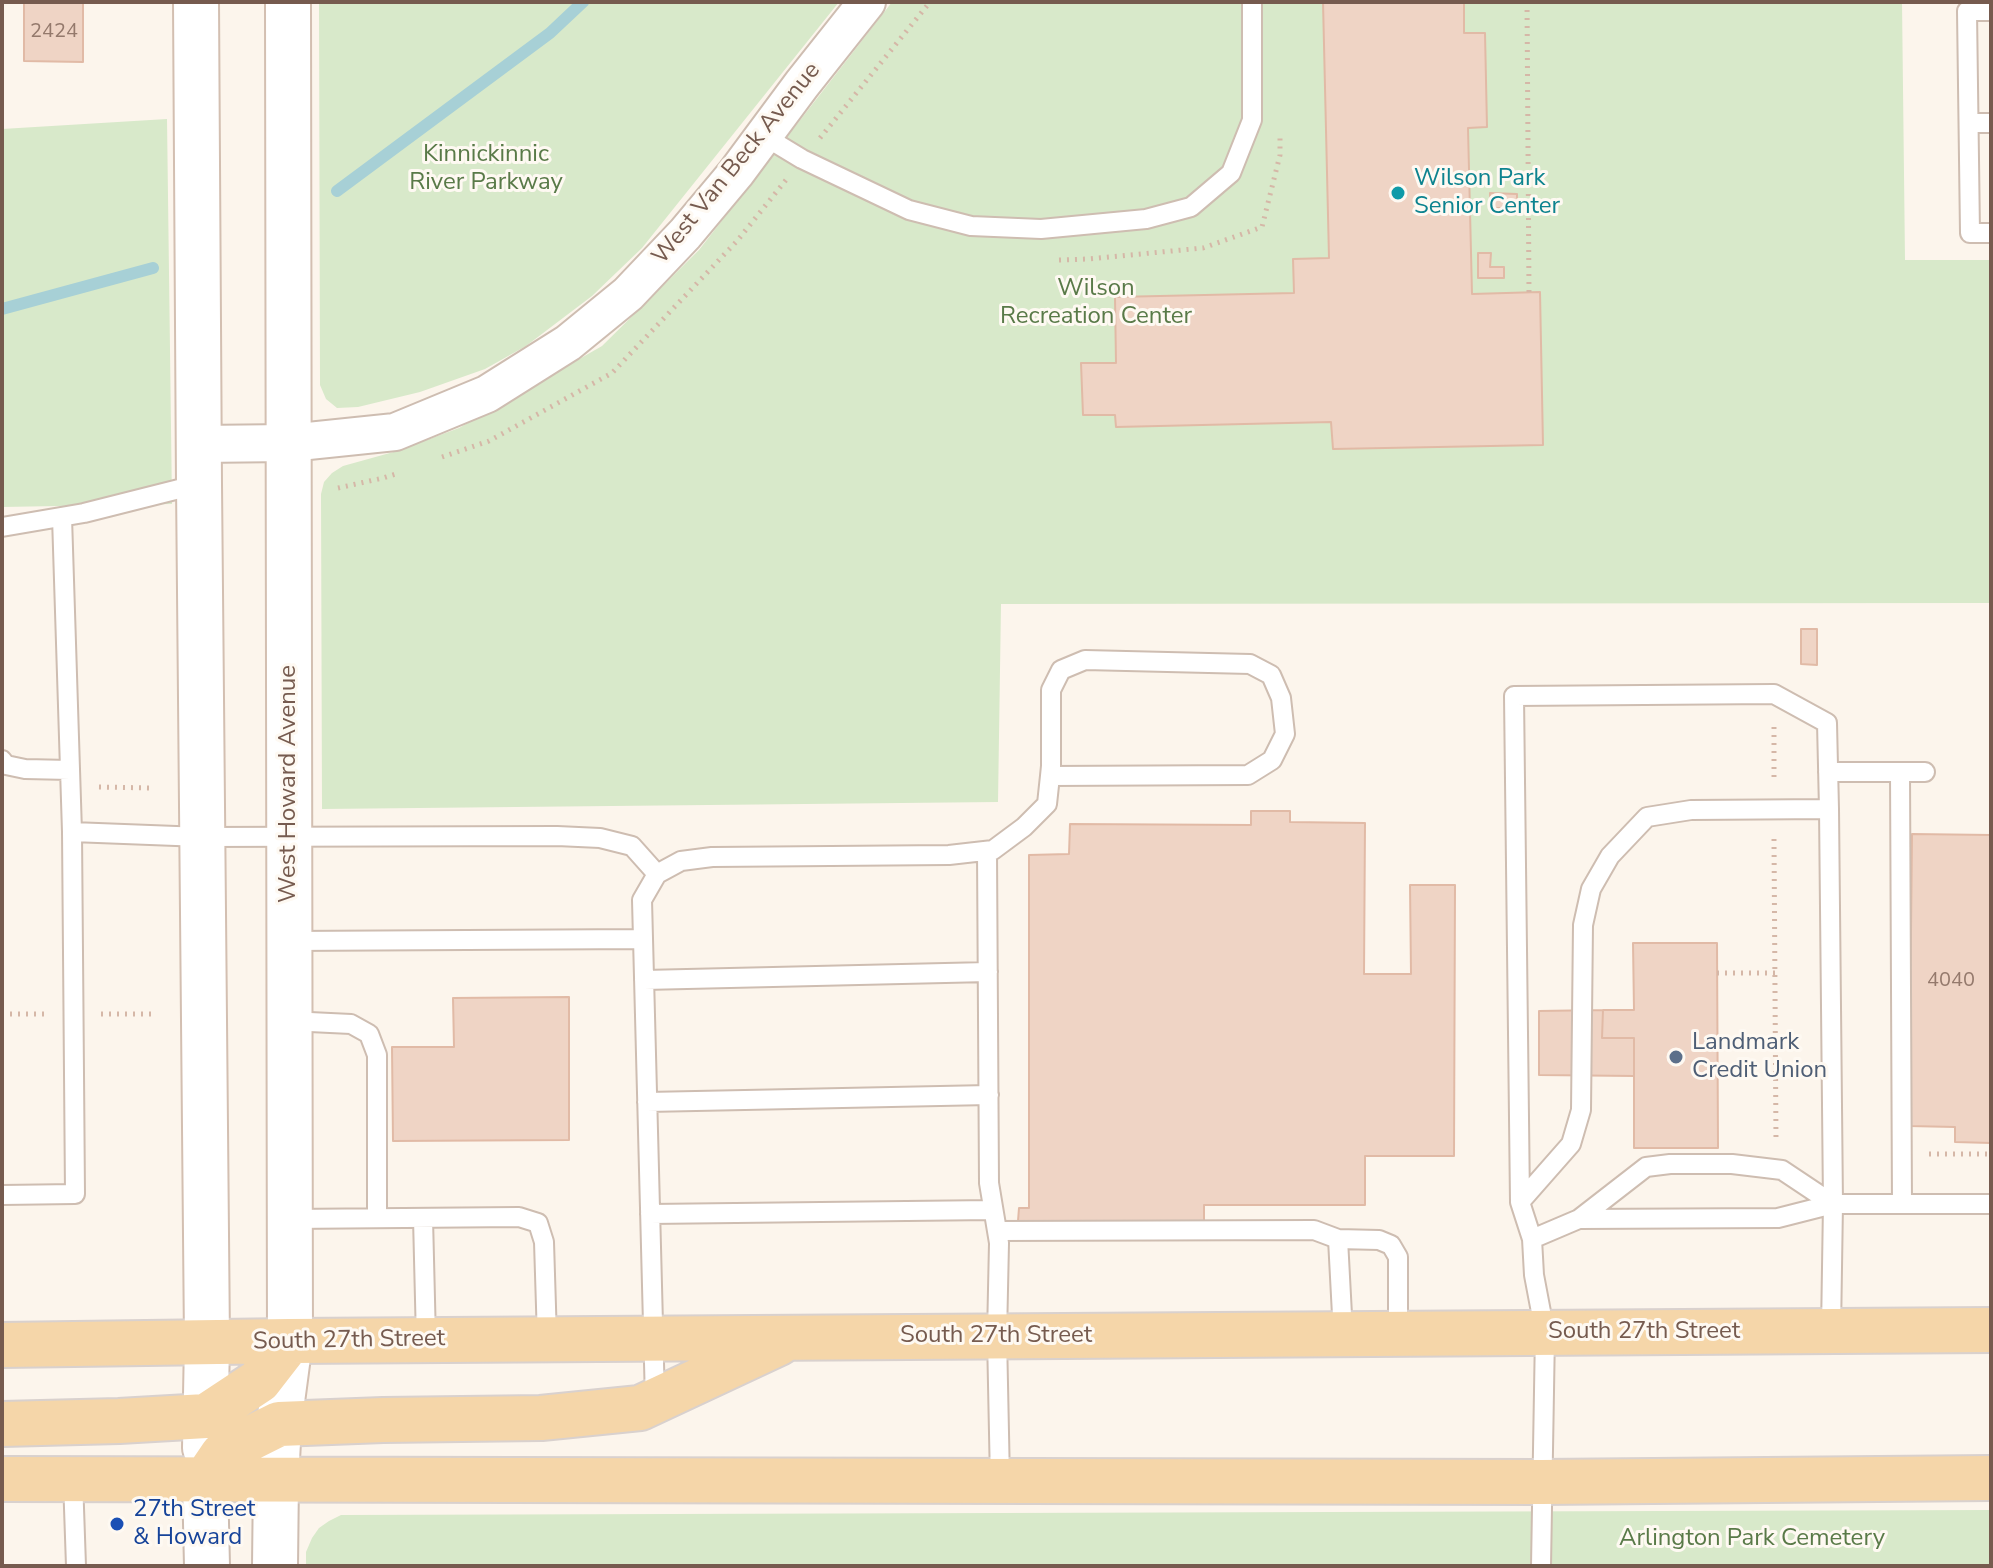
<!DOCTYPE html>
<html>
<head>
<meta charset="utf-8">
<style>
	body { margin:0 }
	#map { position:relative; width:1993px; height:1568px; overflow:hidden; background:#fcf5ec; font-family:"Nunito Sans",sans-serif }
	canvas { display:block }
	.frame { position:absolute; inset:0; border:4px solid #765b4f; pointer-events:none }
</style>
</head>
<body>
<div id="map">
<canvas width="1993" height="1568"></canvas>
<div class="frame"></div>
</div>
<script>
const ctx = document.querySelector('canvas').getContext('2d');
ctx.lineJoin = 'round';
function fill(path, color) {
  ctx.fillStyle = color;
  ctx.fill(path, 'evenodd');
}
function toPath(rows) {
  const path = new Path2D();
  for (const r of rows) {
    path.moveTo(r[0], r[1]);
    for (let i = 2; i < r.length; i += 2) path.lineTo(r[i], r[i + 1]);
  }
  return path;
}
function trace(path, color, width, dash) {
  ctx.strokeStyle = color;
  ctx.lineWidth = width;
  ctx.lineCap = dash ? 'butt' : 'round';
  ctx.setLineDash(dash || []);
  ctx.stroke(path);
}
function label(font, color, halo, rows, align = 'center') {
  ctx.font = font + ' "Nunito Sans",sans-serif';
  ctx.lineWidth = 6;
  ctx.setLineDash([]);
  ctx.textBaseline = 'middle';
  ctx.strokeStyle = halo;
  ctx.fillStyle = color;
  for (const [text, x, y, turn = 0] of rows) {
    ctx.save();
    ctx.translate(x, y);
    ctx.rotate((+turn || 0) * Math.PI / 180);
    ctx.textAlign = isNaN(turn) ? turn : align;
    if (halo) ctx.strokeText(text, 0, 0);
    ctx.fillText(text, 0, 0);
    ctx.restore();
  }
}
const green = toPath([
	[319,2,839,2,642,248,592,296,526,346,485,369,420,392,358,407,337,408,326,399,320,385],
	[892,2,1902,2,1905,260,1991,260,1991,603,1001,604,998,802,322,809,321,494,324,482,332,473,343,466,397,451,459,428,602,346,699,250],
	[167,119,172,504,2,507,2,129],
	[1991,1510,1991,1566,306,1566,306,1552,312,1538,319,1528,329,1521,341,1515]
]);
const stream = toPath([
	[337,191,550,33,583,2],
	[2,309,153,268]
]);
const building = toPath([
	[24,2,83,2,83,62,24,61,24,2],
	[1323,2,1464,2,1464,33,1485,33,1487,127,1468,128,1472,294,1540,292,1543,445,1333,449,1331,422,1116,427,1115,415,1083,415,1081,363,1116,363,1115,297,1294,293,1293,259,1329,258,1323,2],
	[1490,193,1517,194,1517,208,1490,208,1490,193],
	[1478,253,1491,253,1490,267,1504,267,1504,278,1478,278,1478,253],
	[1801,629,1817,629,1817,665,1801,664,1801,629],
	[1251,811,1290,811,1290,822,1365,823,1364,974,1411,974,1410,885,1455,885,1454,1156,1365,1156,1365,1205,1204,1205,1204,1222,1018,1221,1019,1208,1029,1208,1029,855,1069,854,1070,824,1251,825,1251,811],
	[1912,834,1991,835,1991,1143,1955,1142,1955,1127,1909,1126,1912,834],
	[1633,943,1717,943,1718,1148,1634,1148,1634,1038,1602,1038,1603,1010,1634,1010,1633,943],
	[569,997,569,1140,393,1141,392,1047,454,1047,453,998,569,997],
	[1603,1010,1602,1038,1634,1038,1634,1076,1539,1075,1539,1011,1603,1010]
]);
const path = toPath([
	[1527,2,1529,292],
	[820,138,930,2],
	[1059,260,1088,259,1203,248,1262,227,1280,155,1280,135],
	[442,457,489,441,612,373,737,241,786,180],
	[338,488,383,478,399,473],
	[1774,727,1774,781],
	[99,787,151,788],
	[1774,839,1776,1141],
	[1717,973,1775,973],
	[2,1014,47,1014],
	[101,1014,152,1014],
	[1929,1154,1991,1154]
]);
const service = toPath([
	[1991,11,1967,11,1970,233,1991,233],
	[1969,123,1991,123],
	[764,136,802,159,909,210,971,226,1041,229,1146,219,1191,207,1231,173,1252,120,1252,2],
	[62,517,72,832],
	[2,527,84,513,199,484],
	[2,760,6,765,25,769,70,770],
	[1828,772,1925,772],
	[1900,772,1902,1204],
	[987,851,989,1183,999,1243,997,1336,1000,1481],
	[290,941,643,939],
	[644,980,988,972],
	[289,1021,351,1024,369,1034,377,1055,377,1218],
	[647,1102,989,1095],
	[2,1195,75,1194,72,832,202,837,557,836,600,838,632,846,657,874],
	[1520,1202,1571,1144,1581,1110,1583,925,1591,889,1610,856,1647,817,1691,810,1829,809],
	[650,1214,992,1210],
	[423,1218,426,1340],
	[289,1219,519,1217,538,1223,544,1242,547,1339],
	[1579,1219,1646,1167,1670,1164,1732,1164,1782,1170,1833,1204],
	[997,1231,1314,1230,1338,1239,1379,1240,1391,1245,1398,1257,1398,1333],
	[1338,1239,1343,1334],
	[1532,1239,1579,1219,1778,1218,1833,1204,1991,1204],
	[655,1401,642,900,657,874,681,861,712,857,949,855,993,850,1024,827,1047,804,1050,776,1051,766,1051,690,1061,670,1085,660,1250,664,1271,675,1281,698,1285,734,1272,760,1248,775,1050,776],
	[73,1479,76,1566],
	[1541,1566,1545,1333,1534,1275,1532,1239,1520,1202,1514,696,1774,694,1827,723,1829,809,1833,1204,1831,1331]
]);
const minor = toPath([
	[199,444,289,443,395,432,487,394,568,343,628,294,685,234,736,173,802,84,867,2]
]);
const tertiary = toPath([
	[205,1480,207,1566],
	[275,1566,276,1478]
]);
const secondary = toPath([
	[196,2,199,484,207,1342,205,1448],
	[276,1478,279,1424,290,1341,288,2]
]);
const primary = toPath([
	[2,1345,290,1341,1991,1330],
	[2,1424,119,1421,206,1416,259,1381,290,1341],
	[2,1479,1541,1482,1991,1478],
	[205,1480,222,1455,251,1438,279,1424,383,1420,541,1418,640,1408,779,1343]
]);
const markers = [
	[1398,193,8,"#0f9aa8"],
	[1676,1057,8,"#5c6f8a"],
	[117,1524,8,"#1a4fb4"]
];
const numberNames = [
	["2424",54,32],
	["4040",1951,981]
];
const parkNames = [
	["Kinnickinnic",486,155],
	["River Parkway",486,183],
	["Wilson",1096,289],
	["Recreation Center",1096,317],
	["Arlington Park Cemetery",1752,1539]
];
const streetNames = [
	["West Van Beck Avenue",737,164,-51],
	["West Howard Avenue",289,784,-90],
	["South 27th Street",1644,1332],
	["South 27th Street",996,1336],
	["South 27th Street",349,1341,-1]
];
const cultureNames = [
	["Wilson Park",1414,179],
	["Senior Center",1414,207]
];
const serviceNames = [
	["Landmark",1692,1043],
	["Credit Union",1692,1071]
];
const transitNames = [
	["27th Street",133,1510],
	["& Howard",133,1538]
];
fill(green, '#d8e9ca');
trace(stream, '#a7d0d6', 12);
fill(building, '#efd4c5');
trace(building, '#e1baa6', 2);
trace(service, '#cebdb1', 22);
trace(minor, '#cebdb1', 40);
trace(tertiary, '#cebdb1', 48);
trace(secondary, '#d3bfb1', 48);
trace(primary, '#d9d1ce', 48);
trace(path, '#d5b7a7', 5, [2, 6]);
trace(service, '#fff', 18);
trace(minor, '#fff', 36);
trace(tertiary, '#fff', 44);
trace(secondary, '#fff', 44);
trace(primary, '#f5d6a9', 44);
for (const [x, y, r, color] of markers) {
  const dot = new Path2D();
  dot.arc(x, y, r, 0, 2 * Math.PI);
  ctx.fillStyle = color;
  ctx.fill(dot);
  trace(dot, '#fef9f2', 3);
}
label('20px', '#94796c', null, numberNames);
label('24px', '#597a48', '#fef9f2', parkNames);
label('24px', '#765b4f', '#fef9f2', streetNames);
label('24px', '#0d838f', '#fef9f2', cultureNames, 'left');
label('24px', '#4e5e75', '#fef9f2', serviceNames, 'left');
label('24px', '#164399', '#fef9f2', transitNames, 'left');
</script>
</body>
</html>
